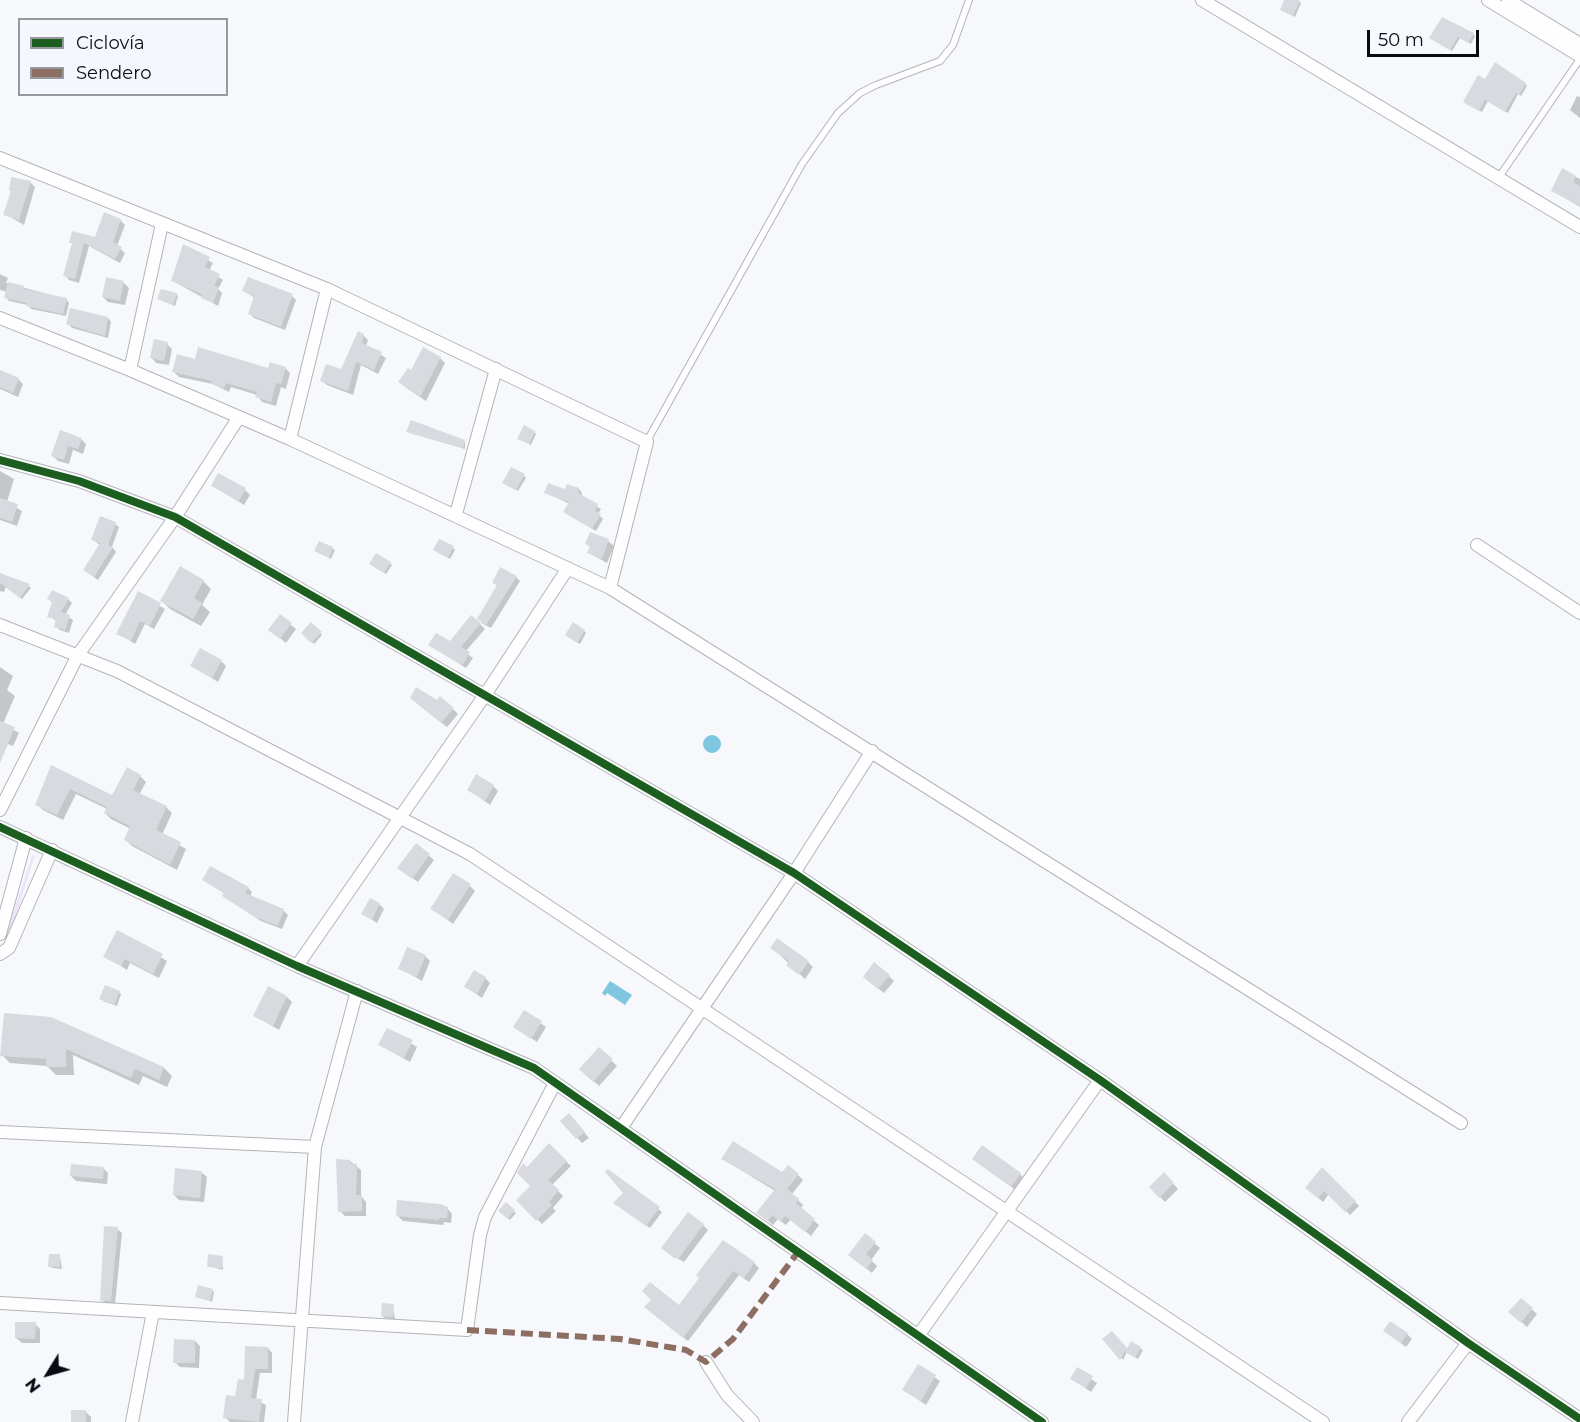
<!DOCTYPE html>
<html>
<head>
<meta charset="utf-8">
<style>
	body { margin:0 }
	#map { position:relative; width:1580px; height:1422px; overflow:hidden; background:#f6f8fb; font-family:Montserrat,sans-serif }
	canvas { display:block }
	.legend { position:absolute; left:18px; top:18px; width:210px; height:78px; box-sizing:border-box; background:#f5f7fc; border:2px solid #97999f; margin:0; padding:8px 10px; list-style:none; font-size:18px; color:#090b13 }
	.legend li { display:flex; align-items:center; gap:12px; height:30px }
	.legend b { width:30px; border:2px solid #97999f }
	.north { position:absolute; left:18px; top:1344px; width:60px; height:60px; -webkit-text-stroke:4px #f5f7fc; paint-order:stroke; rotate:233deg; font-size:16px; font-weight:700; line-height:24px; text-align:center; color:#090b13 }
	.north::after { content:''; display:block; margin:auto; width:21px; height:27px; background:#090b13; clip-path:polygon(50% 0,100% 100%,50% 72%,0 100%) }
	.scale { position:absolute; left:1367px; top:30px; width:112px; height:27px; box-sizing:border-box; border:3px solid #090b13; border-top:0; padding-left:8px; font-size:18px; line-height:21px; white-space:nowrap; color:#090b13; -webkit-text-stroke:4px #f5f7fc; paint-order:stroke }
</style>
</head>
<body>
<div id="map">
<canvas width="1580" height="1422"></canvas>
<ul class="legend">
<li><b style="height:8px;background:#1b5e20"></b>Ciclovía</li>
<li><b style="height:8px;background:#8d6e63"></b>Sendero</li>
</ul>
<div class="north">N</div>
<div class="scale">50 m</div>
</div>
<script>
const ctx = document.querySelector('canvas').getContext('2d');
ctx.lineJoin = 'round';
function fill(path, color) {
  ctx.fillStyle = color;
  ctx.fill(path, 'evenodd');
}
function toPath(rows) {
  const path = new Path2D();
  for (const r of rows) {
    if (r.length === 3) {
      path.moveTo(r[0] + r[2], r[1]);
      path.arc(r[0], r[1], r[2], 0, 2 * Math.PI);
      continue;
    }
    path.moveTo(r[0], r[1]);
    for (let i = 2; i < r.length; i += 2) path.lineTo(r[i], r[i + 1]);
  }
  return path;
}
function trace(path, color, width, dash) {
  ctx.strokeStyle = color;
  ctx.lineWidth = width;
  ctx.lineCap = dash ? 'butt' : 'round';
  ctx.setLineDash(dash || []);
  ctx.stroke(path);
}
const green = toPath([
	[35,855,6,947,2,947,32,856]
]);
const water = toPath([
	[712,744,9],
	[610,981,632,995,625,1005,607,993,605,996,602,993]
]);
const shadow = toPath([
	[1286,0,1296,0,1301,3,1295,17,1281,10],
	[1442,19,1473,34,1475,36,1471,44,1460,38,1452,51,1433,40],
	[1485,81,1525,84,1527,86,1521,96,1518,94,1508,113,1488,101,1482,112,1466,104],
	[1577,96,1580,97,1580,118,1570,110],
	[1563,170,1580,179,1580,207,1552,190],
	[30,182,35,187,24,225,5,214,12,192,10,190],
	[120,220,125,225,117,246,125,253,120,263,89,246,79,283,69,280,65,275,73,244,71,242,96,239],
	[184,246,213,263,209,271,223,280,218,289,222,293,218,306,173,281],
	[0,274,8,278,6,283,66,299,69,303,66,316,31,309,28,305,9,301,6,297,7,292,0,290],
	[124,283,129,288,125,305,108,302,103,297],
	[244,291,292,296,296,300,285,330,254,318,249,313,255,298],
	[176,294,178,296,175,306,159,299],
	[108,318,111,322,108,338,72,328,68,324],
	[363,335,368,340,366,346,386,358,378,374,361,365,353,395,327,385,322,381,341,370],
	[167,344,172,349,169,365,156,363,151,357],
	[440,358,445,363,426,401,405,387,411,372],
	[196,361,269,370,285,368,290,373,286,389,281,387,276,406,262,402,257,395,231,387,229,392,213,384,179,377,174,372],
	[0,372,18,379,23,384,18,397,0,389],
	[412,421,465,442,465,449,410,433,408,431],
	[61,432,81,439,86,444,83,454,73,450,69,464,58,461,53,456],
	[534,432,536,434,531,445,521,440],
	[0,471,14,479,7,502,22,511,17,526,0,520],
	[524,476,526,478,518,491,506,485],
	[213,486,245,490,250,495,244,505],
	[579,489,582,493,581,496,601,509,598,514,603,519,596,531,565,512,570,504,546,493],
	[115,524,119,527,112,547,116,552,98,580,88,573,100,545,93,540],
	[608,541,614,546,607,563,589,553,591,548,587,544],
	[320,543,335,550,331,559,316,551],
	[453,548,455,550,450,559,437,552],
	[390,563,392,565,386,574,373,566],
	[0,574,29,586,31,588,22,599,6,587,4,592,0,591],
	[516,577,520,581,491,628,483,624,479,619,498,586,494,582],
	[203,581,211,589,202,605,210,612,201,626,170,609,162,601],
	[139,593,165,609,154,629,145,624,135,644,118,633],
	[49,599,68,599,72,603,65,615,73,620,69,633,60,630,56,626,57,621,49,616,53,603],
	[280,616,296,629,286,643,270,630],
	[311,624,322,635,314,644,303,633],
	[480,624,485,629,465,652,473,658,466,668,430,645,450,643],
	[584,631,586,633,580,644,569,637],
	[221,661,226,666,218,682,192,666],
	[0,667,13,676,7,690,15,696,3,724,19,733,13,746,0,741],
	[417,703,453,709,458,714,447,727],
	[52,767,113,797,140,776,146,782,139,795,166,807,172,813,162,835,186,849,177,870,132,846,126,840,131,829,111,819,105,813,107,809,76,794,63,820,43,810,37,804],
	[493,786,498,791,490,805,469,790],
	[416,845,434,860,418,882,404,872],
	[204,880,248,888,252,892,250,897,284,911,288,915,282,929,261,921,229,900,225,894],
	[470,886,475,891,453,924,432,908],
	[379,904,384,909,377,923,363,914],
	[118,932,167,961,159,978,130,963,127,970,105,956],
	[777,952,808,962,813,967,805,979],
	[425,956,430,961,422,981,400,968],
	[889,976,894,981,884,993,870,982],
	[485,978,490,983,482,998,466,987],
	[119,992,121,994,117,1006,103,1001],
	[287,997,292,1002,279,1030,255,1016],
	[525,1012,546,1027,537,1042,515,1027],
	[51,1018,164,1068,172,1076,167,1087,143,1076,139,1085,73,1055,74,1075,56,1075,47,1066,10,1063,2,1055],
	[388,1030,417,1047,410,1062,380,1045],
	[599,1049,617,1066,599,1086,581,1069],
	[574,1120,589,1138,582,1143,562,1121],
	[549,1145,571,1166,552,1185,563,1196,553,1208,556,1211,542,1224,518,1200,532,1186,527,1169],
	[723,1159,783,1174,798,1175,803,1180,792,1194,803,1205,800,1209,819,1225,811,1236,791,1219,786,1225,778,1219,773,1225,763,1217,775,1191],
	[350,1161,361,1170,361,1196,366,1202,366,1216,345,1216,340,1211],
	[979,1163,1020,1174,1025,1179,1017,1191],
	[103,1168,108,1173,107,1184,76,1181,71,1176],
	[1322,1169,1359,1206,1350,1215,1329,1194,1323,1202,1311,1192],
	[608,1171,662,1212,650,1228,619,1206,625,1193],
	[201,1172,207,1177,204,1202,179,1200,174,1195],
	[1164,1174,1178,1189,1165,1202,1151,1187],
	[506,1205,516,1213,510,1220,500,1211],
	[447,1208,452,1214,451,1223,444,1222,443,1225,403,1221,398,1216],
	[703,1225,708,1230,684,1262,668,1253],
	[117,1229,122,1233,115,1305,106,1304,102,1300],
	[866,1236,880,1248,871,1260,877,1266,872,1273,855,1259],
	[60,1256,62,1269,52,1268,50,1266],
	[222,1257,223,1270,209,1266],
	[754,1263,759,1268,749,1282,739,1275,688,1341,651,1312,653,1300,679,1307,701,1278],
	[212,1290,214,1292,212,1302,196,1296],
	[1521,1300,1537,1314,1527,1327,1516,1317],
	[393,1306,395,1319,385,1318,382,1316],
	[35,1324,40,1329,40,1343,22,1343,16,1338],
	[1385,1331,1407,1334,1412,1339,1406,1347],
	[1112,1333,1127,1350,1131,1343,1143,1350,1138,1359,1127,1352,1123,1360,1105,1339],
	[195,1341,200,1346,199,1368,180,1367,175,1362],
	[268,1348,272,1353,272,1373,260,1373,256,1400,266,1405,264,1422,230,1422,225,1417],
	[918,1366,940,1381,926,1405,904,1390],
	[1077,1369,1097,1383,1091,1392,1072,1379],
	[86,1412,91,1417,91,1422,73,1422]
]);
const building = toPath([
	[1284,0,1300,0,1293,16,1280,10],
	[1442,17,1474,33,1468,43,1458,37,1450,50,1429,38],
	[1495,62,1526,83,1519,95,1516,93,1505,112,1485,100,1479,111,1463,102,1478,75,1485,79],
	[1562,168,1576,176,1573,182,1580,186,1580,206,1551,191],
	[11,177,31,181,19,220,3,215,11,191,9,191],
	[104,212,121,219,113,242,122,247,115,259,84,243,75,279,63,276,72,243,69,243,72,231,95,237],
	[183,244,210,257,205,267,220,274,214,286,219,287,213,303,201,298,202,294,171,281],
	[106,277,124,281,120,301,102,297],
	[248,277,293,294,281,327,248,314,254,296,242,291],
	[8,282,24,286,23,289,67,298,63,314,26,306,27,303,4,298],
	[161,289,177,293,173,305,157,299],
	[70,308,108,317,105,336,66,324],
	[358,331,364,334,362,343,382,352,374,370,356,362,348,391,320,381,326,364,341,369],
	[154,339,168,342,164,361,150,358],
	[198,347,268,368,270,362,286,367,281,384,276,383,271,402,255,397,257,392,226,383,224,388,211,384,212,381,172,372,177,354,195,359],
	[423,347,441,357,420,397,398,382,408,368,411,370],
	[0,370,19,378,13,393,0,387],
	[411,420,465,440,463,448,406,432],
	[524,425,535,431,529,444,517,439],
	[60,430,82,438,78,449,68,446,64,460,51,456],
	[511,467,525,474,516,490,502,483],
	[218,473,246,488,239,501,211,486],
	[548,483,565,489,567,484,579,488,578,493,598,504,595,511,601,514,592,529,563,512,569,502,544,493],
	[0,498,18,504,12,522,0,518],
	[100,516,116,522,108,545,113,547,94,577,83,570,100,543,91,540],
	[590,532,609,539,602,559,587,553,590,546,585,544],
	[439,539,454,546,448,558,433,550],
	[319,541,333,547,329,558,314,551],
	[376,553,391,562,384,573,369,564],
	[180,566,204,580,194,598,202,603,193,619,160,601],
	[500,567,517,576,486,625,477,619,497,585,492,583],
	[0,573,30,584,20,598,0,583],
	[52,590,69,598,61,612,70,615,65,630,54,627,56,619,47,617,52,602,47,599],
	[138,591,161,603,150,626,140,621,131,641,116,634],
	[280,614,292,623,280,639,268,630],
	[471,615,481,623,461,647,470,652,464,663,461,665,428,645,436,633,450,641],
	[311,622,322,632,311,643,301,633],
	[573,622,585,630,577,643,565,635],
	[200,648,222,660,212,678,190,666],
	[416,687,437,700,440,696,454,708,441,723,410,698],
	[0,721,15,727,0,763],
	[51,765,112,795,127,767,141,775,133,790,167,806,156,830,181,842,170,865,124,840,130,826,104,813,107,807,70,789,57,815,35,805],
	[476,774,494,785,485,801,467,790],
	[416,843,430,854,412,879,397,868],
	[210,866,249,887,245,893,284,909,278,926,255,917,222,896,224,893,202,880],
	[453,873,471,884,448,920,430,909],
	[370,898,380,903,372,920,361,914],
	[117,930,163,954,153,974,125,959,121,966,103,957],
	[777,938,809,961,799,975,786,965,789,961,770,948],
	[407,947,426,955,417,977,398,969],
	[874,962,890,975,878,989,863,977],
	[474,970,486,977,477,994,464,987],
	[105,985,120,991,114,1005,99,999],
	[268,986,287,996,273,1026,253,1016],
	[524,1010,542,1021,531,1039,513,1027],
	[4,1013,51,1017,164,1067,159,1080,135,1069,131,1078,66,1049,66,1067,46,1067,46,1059,0,1056],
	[387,1028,413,1040,404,1058,378,1045],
	[599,1047,613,1059,593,1082,579,1069],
	[569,1113,585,1132,576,1139,560,1121],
	[733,1141,782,1172,788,1165,799,1174,787,1189,799,1199,796,1203,815,1219,805,1232,785,1216,781,1222,772,1215,768,1221,756,1213,775,1189,721,1159],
	[549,1143,567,1161,548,1180,559,1190,549,1202,552,1205,536,1221,516,1200,530,1186,517,1173,523,1163,527,1167],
	[982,1145,1021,1173,1011,1187,972,1159],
	[336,1159,350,1160,350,1163,357,1164,356,1195,362,1195,362,1211,338,1212],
	[71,1164,104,1167,103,1179,70,1176],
	[1322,1167,1356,1201,1345,1212,1324,1191,1318,1198,1305,1188],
	[175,1168,202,1171,200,1198,173,1195],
	[608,1169,660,1207,646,1226,613,1203,623,1193,605,1172],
	[1164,1172,1174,1183,1159,1198,1149,1187],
	[397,1200,440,1204,448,1207,447,1218,439,1218,439,1220,396,1216],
	[506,1202,515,1210,508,1219,498,1211],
	[688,1212,704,1224,679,1258,674,1258,661,1248],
	[104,1226,118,1227,111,1301,100,1301],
	[865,1233,876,1242,866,1254,873,1260,866,1269,848,1255],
	[723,1240,755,1262,744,1278,733,1271,683,1338,644,1307,651,1300,642,1291,650,1282,679,1305,699,1278,696,1275],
	[49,1254,60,1254,60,1267,48,1267],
	[208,1254,223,1256,222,1268,207,1267],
	[198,1285,213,1289,210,1301,195,1297],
	[1521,1298,1533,1308,1521,1323,1508,1312],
	[382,1303,394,1304,393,1317,381,1316],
	[1390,1321,1408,1333,1401,1343,1383,1331],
	[15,1322,36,1322,35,1339,15,1338],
	[1112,1331,1127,1348,1120,1360,1102,1339],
	[174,1339,195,1340,195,1363,173,1363],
	[1131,1341,1141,1347,1135,1358,1125,1352],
	[245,1346,268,1347,268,1369,255,1369,251,1398,262,1399,259,1422,223,1418,226,1395,235,1396,238,1379,244,1380],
	[918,1364,936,1375,921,1401,902,1390],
	[1077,1367,1093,1376,1086,1388,1070,1379],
	[71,1410,86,1410,86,1422,71,1422]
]);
const service = toPath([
	[1499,177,1580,59],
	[647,441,802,164,838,113,860,93,876,85,940,61,953,45,969,0]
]);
const minor = toPath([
	[1202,0,1580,227],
	[1488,0,1580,56],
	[1508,0,1580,44],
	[0,158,327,289,647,442,610,588],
	[0,318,130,370,290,439,610,588,1461,1123],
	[130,370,162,224],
	[290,439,327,289],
	[0,460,79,481,175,517,794,873,1100,1080,1468,1343,1580,1419],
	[456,514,496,369],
	[1477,545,1580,613],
	[0,625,117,671,470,854,1323,1422],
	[0,810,78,655,175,517,239,417],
	[0,827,297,966,534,1068,1042,1422],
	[0,934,26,838],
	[0,954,9,948,52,850],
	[297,966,485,695,568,568],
	[621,1128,794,873,872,751],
	[0,1132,315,1147],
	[0,1303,467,1330,480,1235,485,1217,555,1083],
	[918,1336,1100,1080],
	[706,1362,727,1395,753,1422],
	[132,1422,153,1312],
	[294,1422,315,1147,357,991],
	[1408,1422,1468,1343]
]);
const quiet = toPath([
	[467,1330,620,1339,686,1350,706,1362,733,1339,798,1252]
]);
const cycleway = toPath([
	[0,460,79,481,175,517,794,873,1100,1080,1468,1343,1580,1419],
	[0,827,297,966,534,1068,1042,1422]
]);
fill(green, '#f0e1fc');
fill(water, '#81c6e0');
fill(shadow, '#0003');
fill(building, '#d9dae0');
trace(service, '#b1b4ba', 8);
trace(minor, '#b1b4ba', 14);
trace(service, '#fefefe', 6);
trace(minor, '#fefefe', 12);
trace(quiet, '#8d6e63', 6, [12, 6]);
trace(cycleway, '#1b5e20', 8);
</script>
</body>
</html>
